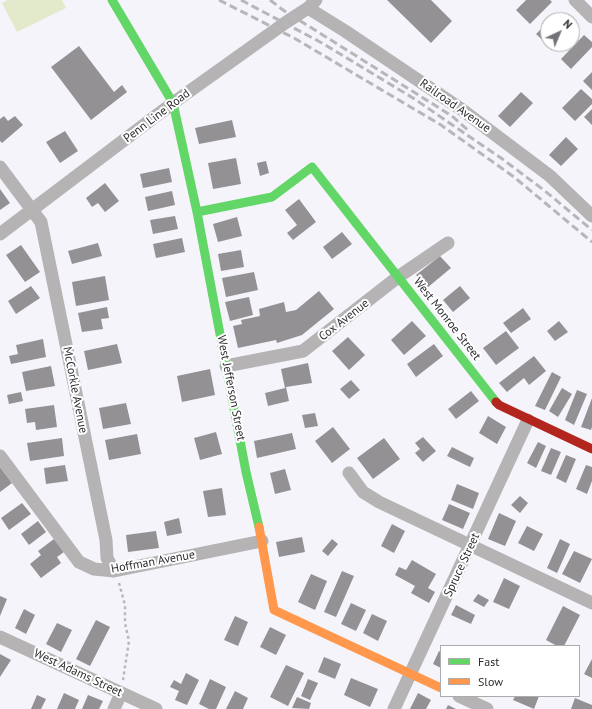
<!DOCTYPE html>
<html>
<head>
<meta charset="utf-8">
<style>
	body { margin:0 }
	#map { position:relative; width:592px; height:709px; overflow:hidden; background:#f6f4fb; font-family:"PT Sans",sans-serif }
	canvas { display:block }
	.legend { position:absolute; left:440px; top:645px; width:140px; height:52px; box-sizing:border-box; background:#fff; border:1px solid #ababac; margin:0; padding:5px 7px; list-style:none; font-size:12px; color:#2d2c30 }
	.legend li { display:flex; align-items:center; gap:8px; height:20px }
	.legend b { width:20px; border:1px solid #ababac }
	.north { position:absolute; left:540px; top:12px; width:40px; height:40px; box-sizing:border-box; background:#fff; border:1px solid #ababac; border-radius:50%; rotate:44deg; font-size:11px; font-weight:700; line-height:16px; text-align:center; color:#2d2c30 }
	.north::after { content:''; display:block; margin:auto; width:14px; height:18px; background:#737277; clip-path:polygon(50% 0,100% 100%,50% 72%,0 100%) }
</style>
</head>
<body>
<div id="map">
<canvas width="592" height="709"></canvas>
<ul class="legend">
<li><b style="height:5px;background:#63d668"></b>Fast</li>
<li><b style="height:5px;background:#ff974d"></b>Slow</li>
</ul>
<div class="north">N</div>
</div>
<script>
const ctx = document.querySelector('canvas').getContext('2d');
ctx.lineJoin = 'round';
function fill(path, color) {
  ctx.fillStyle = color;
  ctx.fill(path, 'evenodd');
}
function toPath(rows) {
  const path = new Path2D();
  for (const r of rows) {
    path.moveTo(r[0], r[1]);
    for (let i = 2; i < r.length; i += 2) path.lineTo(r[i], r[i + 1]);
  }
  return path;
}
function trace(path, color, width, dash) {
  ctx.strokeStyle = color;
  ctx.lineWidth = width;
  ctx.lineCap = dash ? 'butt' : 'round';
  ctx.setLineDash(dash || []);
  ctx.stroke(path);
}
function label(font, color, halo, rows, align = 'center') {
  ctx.font = font + ' "PT Sans",sans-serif';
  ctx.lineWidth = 4;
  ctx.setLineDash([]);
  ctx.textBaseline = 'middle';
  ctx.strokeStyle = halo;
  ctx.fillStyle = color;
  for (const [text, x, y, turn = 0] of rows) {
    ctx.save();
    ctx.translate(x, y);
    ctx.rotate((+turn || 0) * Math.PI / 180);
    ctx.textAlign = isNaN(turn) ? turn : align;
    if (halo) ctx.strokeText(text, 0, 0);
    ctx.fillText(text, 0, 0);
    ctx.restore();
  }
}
const green = toPath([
	[8,0,62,0,66,8,17,32,2,3]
]);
const building = toPath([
	[387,0,431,0,452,21,431,43],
	[526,0,550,0,552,2,530,24,516,10],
	[548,22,548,44,559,44,553,50,536,34],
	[584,35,592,42,592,47,571,69,561,59],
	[79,46,114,92,122,85,127,92,91,120,51,67],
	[592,72,592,90,583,81],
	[581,89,592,99,592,104,575,121,562,108],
	[521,92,533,103,510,127,498,116],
	[592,109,592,125,584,117],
	[4,116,8,121,15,116,23,125,2,143,0,141,0,119],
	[232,120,236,137,199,144,195,128],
	[65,131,78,151,60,163,46,142],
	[566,137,578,149,561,166,549,155],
	[236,158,241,184,213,189,208,163],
	[266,161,269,173,260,176,257,163],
	[169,168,172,182,143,188,140,174],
	[105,183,119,201,105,212,98,203,92,207,86,198],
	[0,189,10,203,0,210],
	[172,191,175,205,148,211,145,197],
	[299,199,316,222,293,240,287,233,297,225,285,210],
	[175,216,178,229,153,234,150,220],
	[237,217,242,236,218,242,213,224],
	[342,232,352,244,332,259,323,247],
	[182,238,185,252,156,258,153,244],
	[98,243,102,256,72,264,68,251],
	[21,245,40,272,25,282,6,255],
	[241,250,244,267,221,271,218,254],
	[440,256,451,268,427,288,416,275],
	[254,272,258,290,226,297,222,278],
	[105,276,109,300,76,306,72,282],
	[31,286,40,298,16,314,8,301],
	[460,286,470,298,453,312,443,300],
	[319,291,334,309,302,335,277,343,276,340,238,348,233,326,242,324,241,320,260,316,259,309,284,302,286,312,296,310],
	[249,297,253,315,230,321,225,302],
	[107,307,109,318,101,319,103,329,82,332,78,313],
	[523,308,531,319,511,333,503,323],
	[412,321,426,336,404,355,391,340],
	[559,321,568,332,555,341,547,331],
	[506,331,519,348,496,365,483,348],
	[348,337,365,355,349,370,332,351],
	[43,339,46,357,11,364,9,356,18,354,16,345],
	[117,344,122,363,88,370,84,351],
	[434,344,443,356,416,377,407,364],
	[534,356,546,371,529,385,524,378,507,392,499,383],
	[308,363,312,383,286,387,289,401,268,406,265,393,285,388,281,369],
	[51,366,55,386,26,391,22,372],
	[210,369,215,395,182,402,177,376],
	[552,372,561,377,545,410,535,406],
	[351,380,360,390,349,399,340,389],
	[562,388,572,394,558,417,549,411],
	[577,390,587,394,574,425,565,420],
	[471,391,479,401,456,419,448,409],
	[21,392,23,401,9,404,7,395],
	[592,398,592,427,591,430,581,427],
	[126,403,131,424,103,429,99,408],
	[54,405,57,427,36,430,35,422,27,423,25,409],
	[315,413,318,426,305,428,302,415],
	[488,416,506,427,497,444,479,433],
	[333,427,350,449,332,463,315,441],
	[216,432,222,454,200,460,194,438],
	[292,433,296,449,257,458,254,441],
	[137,434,141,454,109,460,105,440],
	[423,437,436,451,423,462,415,453,420,449,415,443],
	[62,438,64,456,30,461,27,443],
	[384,438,400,459,373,479,357,458],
	[538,442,546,446,536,468,527,463],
	[452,447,474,458,470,467,447,456],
	[551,448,561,452,551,475,541,471],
	[566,455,576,459,566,483,556,478],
	[65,465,68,481,46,484,44,468],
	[586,465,592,467,592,481,587,494,576,489],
	[0,467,12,483,0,492],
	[285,469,291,490,275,494,270,473],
	[457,484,479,493,473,509,451,500],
	[222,488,226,515,208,517,203,491],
	[520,496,528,503,520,513,511,505],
	[22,503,31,514,9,530,1,518],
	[449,504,470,513,463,529,442,520],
	[499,513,516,521,505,546,488,539],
	[179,518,182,533,167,536,164,522],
	[38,521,46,532,29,545,21,534],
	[392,524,405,531,394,553,381,546],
	[527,526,543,534,534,551,518,543],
	[156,531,159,548,128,552,126,535],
	[302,537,305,552,279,557,276,542],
	[54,539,64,552,57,557,61,563,41,578,30,564,41,555,38,551],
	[332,539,338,544,328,556,322,551],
	[560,539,570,544,557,573,547,568],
	[574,551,592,559,580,583,562,574],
	[412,560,436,574,428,588,435,592,429,603,411,593,415,586,395,575,399,567,406,570],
	[342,571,354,576,336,617,324,612],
	[311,574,327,581,315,610,298,602],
	[504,578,520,586,509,609,493,602],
	[478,594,489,600,484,607,473,601],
	[0,596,7,599,0,616],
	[351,603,366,610,356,631,341,624],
	[456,605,475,615,471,624,451,615],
	[563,606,580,615,564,646,557,646,546,640],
	[24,609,35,615,26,634,15,628],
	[372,614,387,621,378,641,363,633],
	[235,616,248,622,238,646,224,640],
	[96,620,110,627,90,666,76,659],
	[57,623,72,630,61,652,46,644],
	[270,627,286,635,276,655,260,647],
	[439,651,441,652,441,668,433,664],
	[0,654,11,660,0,677],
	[324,657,341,664,335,679,318,672],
	[592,659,592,678,584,674],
	[286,665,304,673,288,706,270,697],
	[186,673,199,680,187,705,175,700,179,691,170,687,174,680,181,684],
	[351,678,378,689,370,707,344,695],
	[210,679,226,687,216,709,209,709,199,704],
	[308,679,318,683,310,700,301,696],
	[235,691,248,698,243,709,226,709],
	[64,693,79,700,75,709,57,709],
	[418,693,431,700,426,709,410,709],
	[37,695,46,699,41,709,31,709],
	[88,695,103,701,99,709,82,709],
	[515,696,539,696,534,709,513,700],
	[297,697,311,703,309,709,292,708],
	[575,698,592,705,592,709,571,709],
	[448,705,456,709,446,709]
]);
const path = toPath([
	[119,583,125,605,125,623,129,641,123,680]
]);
const street = toPath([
	[575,0,592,17],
	[308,8,345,31,461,109,550,176,592,216],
	[0,167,41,222,106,540,107,558,114,571],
	[0,234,173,103,285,23,308,8,316,0],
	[226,366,303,351,398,277,448,243],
	[0,456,79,562,94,569,114,571,262,541],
	[349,473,363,492,379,502,592,603],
	[0,637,156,709],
	[459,696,487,709],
	[114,709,121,693],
	[394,709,528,420]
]);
const fast = toPath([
	[112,0,173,103,197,212,246,472,259,527],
	[197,212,272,197,312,167,496,402]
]);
const slow = toPath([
	[259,527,274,610,441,688]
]);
const jam = toPath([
	[496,402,499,405,592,449]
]);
const rail = toPath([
	[219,0,294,38,441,125,514,177,592,242],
	[241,0,322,43,413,98,501,158,545,191,592,230],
	[270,0,283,10,452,116,469,131]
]);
const streetNames = [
	["Railroad Avenue",455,106,35],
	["Penn Line Road",157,116,-37],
	["West Monroe Street",447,319,52],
	["Cox Avenue",344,320,-38],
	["West Jefferson Street",231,388,79],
	["McCorkle Avenue",75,390,79],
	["Hoffman Avenue",153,562,-10],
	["Spruce Street",462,565,-65],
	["West Adams Street",78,673,25]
];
fill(green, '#e3eacc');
fill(building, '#949195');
trace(path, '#b8b7b9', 2.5, [3, 3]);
trace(street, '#b5b3b4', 13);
trace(fast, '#63d668', 9);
trace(slow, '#ff974d', 9);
trace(jam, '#b3261e', 9);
trace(rail, '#b7b6b9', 3, [8, 4]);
label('12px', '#2d2c30', '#fff', streetNames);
</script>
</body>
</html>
